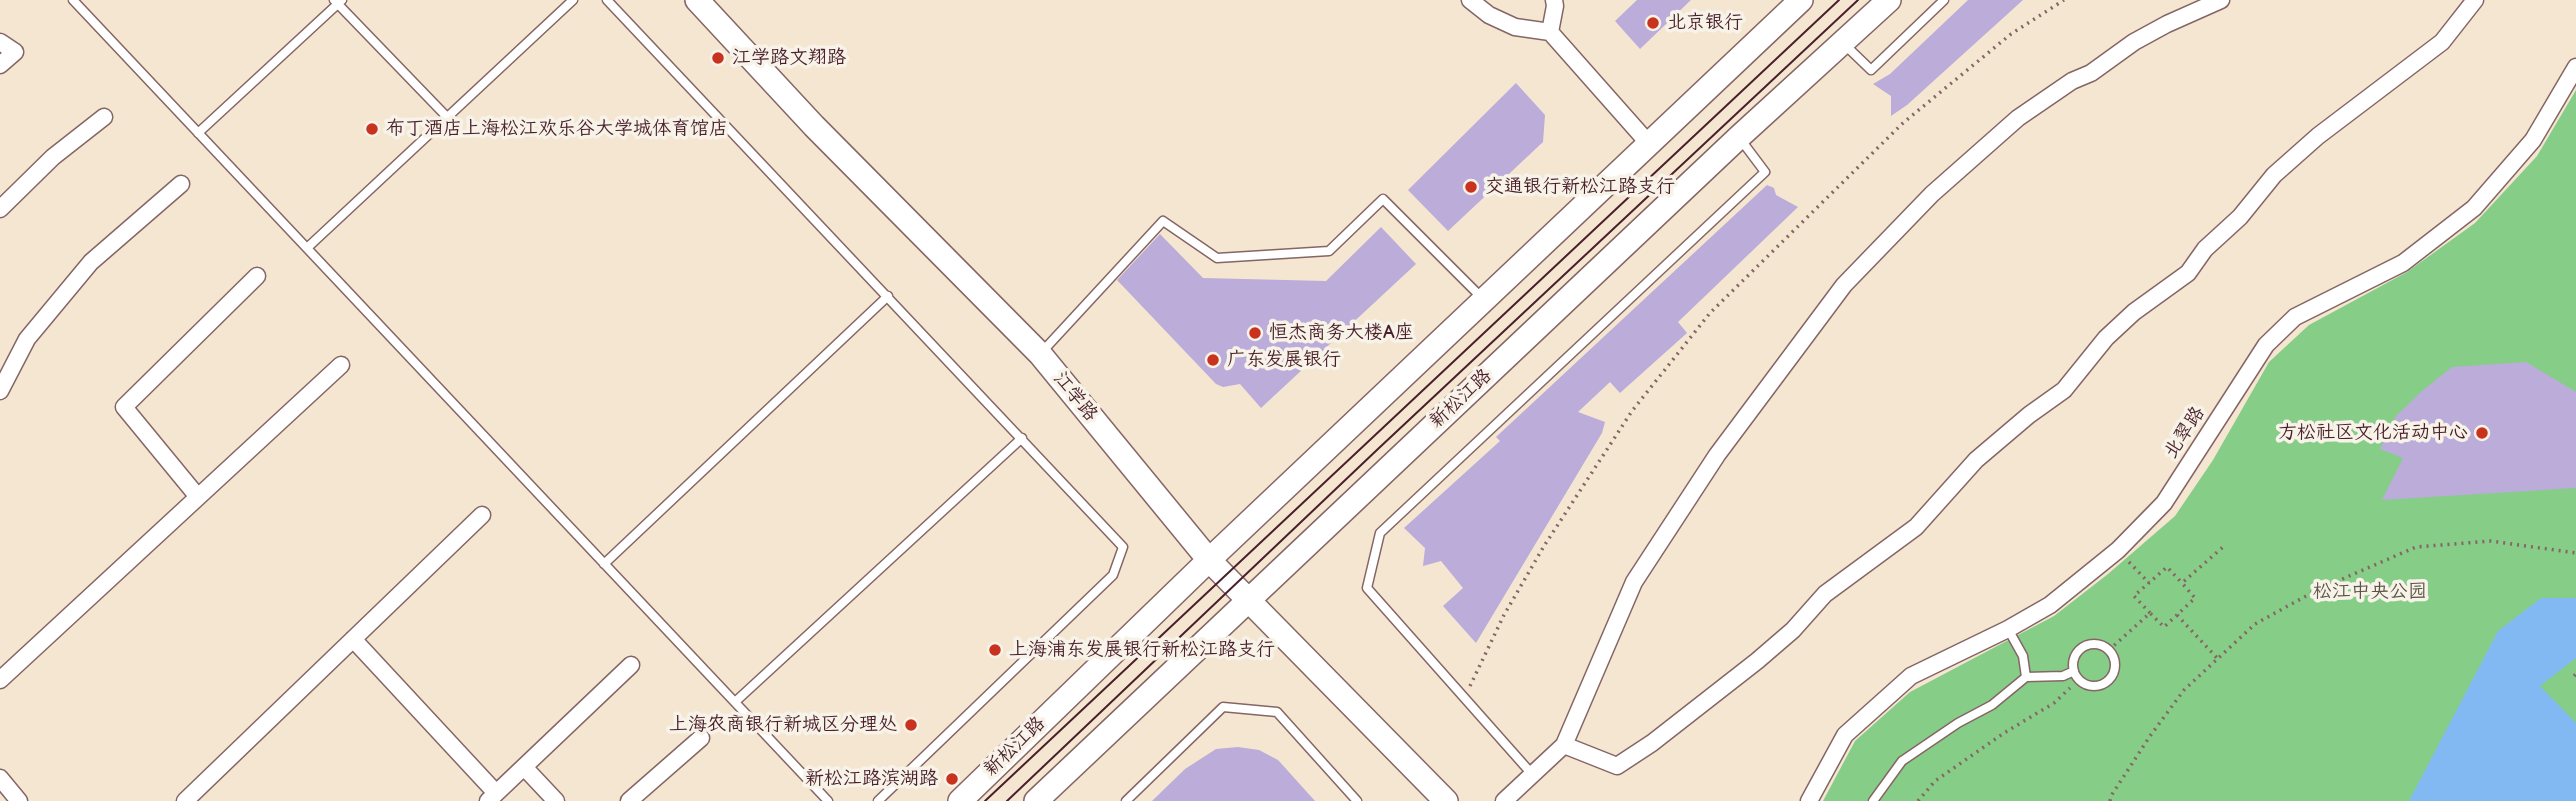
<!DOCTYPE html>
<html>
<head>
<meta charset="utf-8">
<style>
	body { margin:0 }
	canvas { display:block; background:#f4e6d1 }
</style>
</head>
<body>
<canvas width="2576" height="801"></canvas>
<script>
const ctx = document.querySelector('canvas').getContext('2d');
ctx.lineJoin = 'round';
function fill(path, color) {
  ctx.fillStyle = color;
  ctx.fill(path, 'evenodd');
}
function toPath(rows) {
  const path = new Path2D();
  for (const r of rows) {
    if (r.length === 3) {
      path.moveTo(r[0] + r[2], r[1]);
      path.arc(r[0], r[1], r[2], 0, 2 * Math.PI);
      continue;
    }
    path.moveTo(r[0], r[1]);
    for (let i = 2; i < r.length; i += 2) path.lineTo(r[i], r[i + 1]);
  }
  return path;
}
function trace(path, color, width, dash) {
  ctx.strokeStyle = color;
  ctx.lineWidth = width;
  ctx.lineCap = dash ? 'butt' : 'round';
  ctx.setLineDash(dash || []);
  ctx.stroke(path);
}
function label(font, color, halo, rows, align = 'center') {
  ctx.font = font + ' "Balsamiq Sans","LXGW WenKai TC",sans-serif';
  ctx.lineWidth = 7;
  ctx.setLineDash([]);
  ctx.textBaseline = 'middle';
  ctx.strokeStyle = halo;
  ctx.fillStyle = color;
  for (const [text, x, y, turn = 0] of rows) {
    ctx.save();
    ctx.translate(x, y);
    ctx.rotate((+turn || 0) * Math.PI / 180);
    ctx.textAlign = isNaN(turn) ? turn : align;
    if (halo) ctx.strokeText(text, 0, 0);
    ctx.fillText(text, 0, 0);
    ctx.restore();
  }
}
const green = toPath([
	[2576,90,2576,801,1823,801,1855,741,1910,692,2054,616,2108,574,2175,516,2213,460,2269,362,2309,325,2407,272,2475,223,2537,156]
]);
const water = toPath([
	[2541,598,2576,598,2576,658,2540,686,2576,723,2576,801,2409,801,2498,631]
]);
const building = toPath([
	[1637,0,1691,0,1640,49,1615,21],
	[1968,0,2023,0,1907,105,1891,116,1891,96,1873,84,1890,74],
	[1516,83,1545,115,1543,142,1448,231,1408,190],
	[1767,185,1774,188,1776,195,1798,207,1678,322,1687,333,1620,393,1610,382,1578,412,1605,422,1602,433,1476,643,1443,606,1463,588,1441,561,1423,566,1425,548,1404,528,1500,441,1496,437],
	[1381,227,1416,264,1261,408,1240,384,1223,387,1216,384,1117,280,1160,234,1203,278,1326,281],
	[2526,362,2576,392,2576,488,2382,500,2403,458,2380,449,2396,416,2422,391,2452,367],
	[1238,747,1259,750,1278,760,1315,801,1152,801,1185,769,1216,749]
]);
const path = toPath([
	[2129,562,2149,583],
	[2150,613,2134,596,2167,567,2182,583],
	[2177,615,2218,659],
	[2109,650,2150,613,2164,627,2195,598,2182,583,2223,547],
	[2574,676,2576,674],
	[1470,686,1504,615,1544,546,1632,411,1710,313,1903,123,2011,34,2064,0],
	[1918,801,1935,781,2004,733,2054,703,2070,688],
	[2110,801,2111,796,2150,736,2184,690,2255,624,2317,590,2416,547,2491,541,2576,553]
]);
const service = toPath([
	[73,0,828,801],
	[334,0,447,117],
	[607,0,1123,547,1113,575,878,801],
	[1843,43,1871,70,1944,0],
	[198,133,342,0],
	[307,248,573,0],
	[1041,353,1163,221,1217,258,1329,251,1383,199,1482,298],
	[604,564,888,296],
	[2094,665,21],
	[2026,677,2063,676,2074,671],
	[735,702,1022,438],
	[1531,773,1367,588,1380,533,1765,172,1741,140],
	[1126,801,1223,707,1277,712,1357,801],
	[1873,801,1902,761,1958,723,1992,705,2026,677,2023,656,2008,629]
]);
const minor = toPath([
	[1470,0,1489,15,1515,27,1550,32],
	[1554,0,1555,6,1550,32,1650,145],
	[0,42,15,52,0,65],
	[0,209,53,157,104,117],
	[0,391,27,339,91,262,181,184],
	[198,497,124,407,257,276],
	[353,639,496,793],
	[0,680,341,365],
	[1564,745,1617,766,1652,743,1757,661,1793,630,1825,594,1916,527,1976,460,2029,415,2064,390,2106,338,2134,312,2188,273,2205,249,2240,217,2274,175,2318,136,2442,42,2475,0],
	[524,767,556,801],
	[0,778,19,801],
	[185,801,482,515],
	[488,801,631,665],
	[629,801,701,738],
	[1504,801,1564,745,1634,582,1717,455,1844,285,1932,194,2018,118,2072,81,2091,73,2134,42,2167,24,2221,0],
	[1809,801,1845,735,1911,676,2008,629,2050,605,2118,550,2164,503,2266,345,2295,317,2403,263,2474,208,2533,140,2576,67]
]);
const secondary = toPath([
	[697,0,814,126,1040,354,1209,560,1446,801],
	[960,801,1209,560,1801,0],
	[1036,801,1739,137,1889,0]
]);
const tram = toPath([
	[985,801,1839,0],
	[1007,801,1379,448,1858,0]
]);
const markers = [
	[1653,23,7,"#c8321e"],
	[718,58,7,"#c8321e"],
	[372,129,7,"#c8321e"],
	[1471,187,7,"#c8321e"],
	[1255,333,7,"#c8321e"],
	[1213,360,7,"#c8321e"],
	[2482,433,7,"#c8321e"],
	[995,650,7,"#c8321e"],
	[911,725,7,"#c8321e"],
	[952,779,7,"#c8321e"]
];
const poiNames = [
	["北京银行",1667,23],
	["江学路文翔路",732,58],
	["布丁酒店上海松江欢乐谷大学城体育馆店",386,129],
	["交通银行新松江路支行",1485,187],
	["恒杰商务大楼A座",1269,333],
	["广东发展银行",1227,360],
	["方松社区文化活动中心",2468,433,"right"],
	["上海浦东发展银行新松江路支行",1009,650],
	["上海农商银行新城区分理处",897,725,"right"],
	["新松江路滨湖路",938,779,"right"]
];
const streetNames = [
	["江学路",1075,397,51],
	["新松江路",1461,399,-43],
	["北翠路",2185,433,-57],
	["新松江路",1015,747,-44]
];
const parkNames = [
	["松江中央公园",2370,592]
];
fill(green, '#86cd88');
fill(water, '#82b9f2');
fill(building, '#bbacda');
trace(service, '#866565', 11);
trace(minor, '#866565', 19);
trace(secondary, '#866565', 26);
trace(path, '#866565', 3.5, [2, 5]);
trace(service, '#fff', 8);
trace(minor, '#fff', 16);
trace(secondary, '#fff', 23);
trace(tram, '#4a1f2b', 2);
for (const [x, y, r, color] of markers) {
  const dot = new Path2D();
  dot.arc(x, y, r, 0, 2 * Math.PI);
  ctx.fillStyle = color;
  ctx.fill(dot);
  trace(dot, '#f7f3e8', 2.5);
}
label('19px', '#4a1f2b', '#f7f3e8', poiNames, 'left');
label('19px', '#4a1f2b', '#f7f3e8', streetNames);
label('19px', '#5c5347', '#f7f3e8', parkNames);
</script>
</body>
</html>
